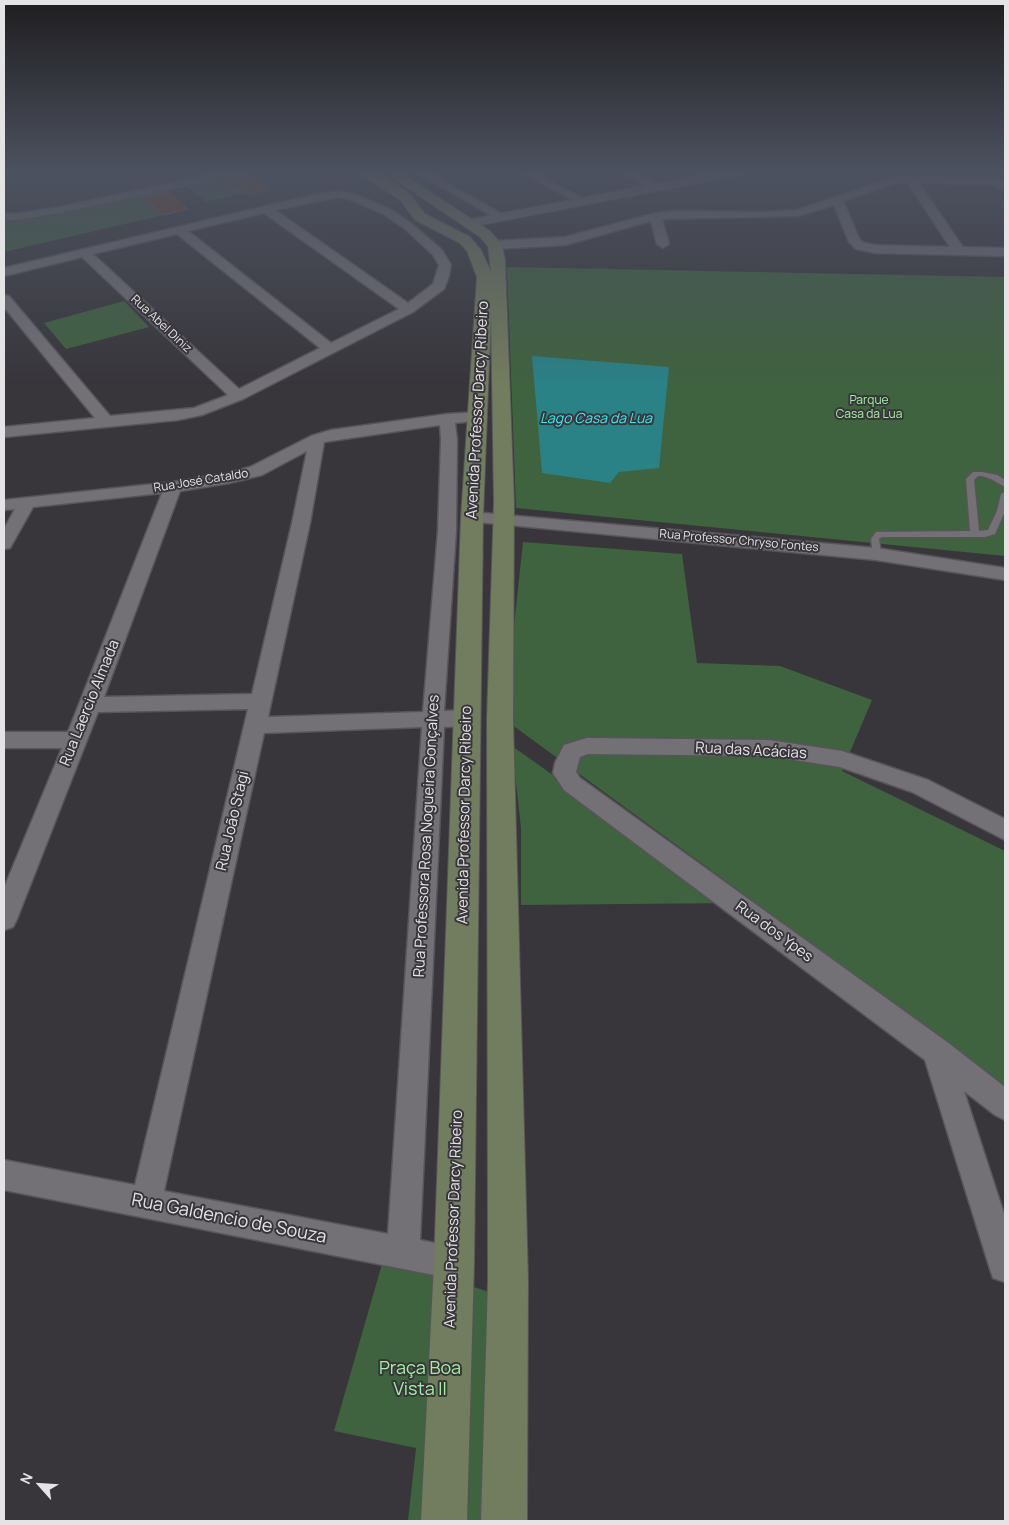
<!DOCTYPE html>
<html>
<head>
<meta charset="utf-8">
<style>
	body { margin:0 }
	#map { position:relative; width:1009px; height:1525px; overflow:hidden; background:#38363b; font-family:Manrope,sans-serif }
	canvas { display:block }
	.frame { position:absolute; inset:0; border:5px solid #e4e3e6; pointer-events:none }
	.north { position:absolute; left:15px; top:1460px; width:50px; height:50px; -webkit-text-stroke:4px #38363b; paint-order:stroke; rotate:296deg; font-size:14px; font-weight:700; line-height:20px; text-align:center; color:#e4e3e6 }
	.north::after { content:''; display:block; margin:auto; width:18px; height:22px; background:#e4e3e6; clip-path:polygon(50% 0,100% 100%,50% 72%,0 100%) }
</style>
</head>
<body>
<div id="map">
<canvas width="1009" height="1525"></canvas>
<div class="frame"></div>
<div class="north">N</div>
</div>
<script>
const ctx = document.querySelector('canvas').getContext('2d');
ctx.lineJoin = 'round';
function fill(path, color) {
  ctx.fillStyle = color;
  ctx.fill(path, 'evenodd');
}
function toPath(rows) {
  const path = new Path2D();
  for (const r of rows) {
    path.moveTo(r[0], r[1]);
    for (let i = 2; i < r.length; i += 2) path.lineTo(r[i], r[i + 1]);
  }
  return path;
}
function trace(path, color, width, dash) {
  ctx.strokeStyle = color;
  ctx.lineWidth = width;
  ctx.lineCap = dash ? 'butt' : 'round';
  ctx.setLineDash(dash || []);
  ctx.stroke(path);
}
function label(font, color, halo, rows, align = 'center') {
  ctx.font = font + ' Manrope,sans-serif';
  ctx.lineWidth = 4;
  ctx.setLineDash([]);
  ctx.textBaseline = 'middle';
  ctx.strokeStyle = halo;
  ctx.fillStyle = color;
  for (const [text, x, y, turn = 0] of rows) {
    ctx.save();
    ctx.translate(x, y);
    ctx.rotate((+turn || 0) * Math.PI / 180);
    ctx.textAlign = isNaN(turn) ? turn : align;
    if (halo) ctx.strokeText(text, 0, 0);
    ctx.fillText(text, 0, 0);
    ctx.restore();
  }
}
const green = toPath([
	[222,178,244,193,206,202,185,186],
	[140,195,163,215,4,252,4,217,35,219],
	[507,267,1005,277,1005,556,516,508],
	[124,301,149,327,66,349,44,323],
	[523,542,682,554,697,663,780,666,872,700,842,771,1005,851,1005,1085,504,719],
	[512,746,733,903,521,905,521,828],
	[384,1257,489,1292,487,1521,408,1521,416,1448,334,1431]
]);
const water = toPath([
	[532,356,669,367,659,468,619,472,610,483,542,473]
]);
const building = toPath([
	[248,172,271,189,248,195,228,179,242,176,248,172],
	[168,192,188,209,163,215,142,197,168,192]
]);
const service = toPath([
	[973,472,982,472,997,475,1005,480,1005,487,991,479,982,476,978,476,974,480,979,531,988,530,997,511,1001,494,1005,492,1005,511,995,534,985,537,882,537,879,539,881,554,876,557,873,556,871,539,876,532,970,531,966,479,973,472]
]);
const minor = toPath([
	[228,171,247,171,242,174,59,213,16,220,4,219,4,213,16,214,59,207,228,171],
	[414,171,426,171,507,217,505,219,497,219,414,171],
	[518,171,531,171,580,197,579,199,571,199,518,171],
	[619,171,632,171,662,187,657,190,653,189,619,171],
	[895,177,992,178,1005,183,1005,190,990,184,919,183,963,247,1005,248,1005,256,875,253,856,249,849,242,834,205,798,216,662,219,669,244,663,248,657,244,651,221,565,245,495,249,489,245,495,241,565,237,656,213,675,211,763,212,797,210,895,177],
	[896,183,908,183,950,247,875,245,864,243,860,240,843,201,896,183],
	[339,191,358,195,393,211,412,224,442,250,451,265,449,276,444,289,413,312,243,399,202,415,178,420,4,437,4,427,95,418,4,307,4,295,9,296,110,416,194,408,228,395,82,257,4,276,4,268,313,195,339,191],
	[339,197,351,200,385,215,404,228,433,255,439,265,433,284,408,303,275,210,339,197],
	[264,213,399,309,331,343,188,231,264,213],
	[177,234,320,348,239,389,93,254,177,234],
	[479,412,484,414,487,417,484,420,455,423,457,440,456,531,444,711,468,710,476,712,479,718,476,724,468,726,444,727,420,1240,454,1247,466,1251,470,1263,466,1275,454,1279,4,1190,4,1160,135,1185,248,709,98,712,17,919,13,927,4,930,4,888,62,748,4,748,4,732,68,732,162,493,33,507,10,548,4,549,4,529,15,509,4,510,4,500,173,482,228,473,250,467,311,436,331,430,447,414,479,412],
	[440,425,441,440,438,531,423,712,268,717,310,523,324,442,440,425],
	[307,451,292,523,252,694,104,697,180,491,229,483,262,475,307,451],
	[422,727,388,1234,164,1191,264,733,422,727],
	[472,512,876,548,1005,568,1005,580,876,560,466,521,463,517,466,513,472,512],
	[587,738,769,740,842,751,928,780,1005,819,1005,840,912,792,840,767,769,756,588,754,580,757,576,772,580,778,947,1042,1005,1087,1005,1120,995,1115,964,1091,1005,1217,1005,1282,993,1278,989,1266,925,1060,564,790,553,773,555,763,564,745,587,738]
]);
const tertiary = toPath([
	[721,171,746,171,740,175,471,227,464,223,471,219,721,171]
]);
const secondary = toPath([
	[356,171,377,171,410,194,425,214,470,237,481,250,491,272,488,246,480,237,390,176,391,173,401,173,490,231,502,245,505,260,514,502,513,719,528,1280,527,1521,481,1521,488,1280,487,719,494,502,491,313,483,517,474,1263,467,1521,421,1521,434,1263,461,517,477,277,467,251,460,243,415,220,400,200,356,171]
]);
const farStreetnames = [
	["Rua Abel Diniz",161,324,43],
	["Rua José Cataldo",201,481,-9],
	["Rua Professor Chryso Fontes",739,541,5]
];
const farParknames = [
	["Parque",869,401],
	["Casa da Lua",869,415]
];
const farWaternames = [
	["Lago Casa da Lua",596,419]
];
const streetNames = [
	["Avenida Professor Darcy Ribeiro",478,410,-87],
	["Rua Laercio Almada",90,703,-68],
	["Rua das Acácias",751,751,3],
	["Avenida Professor Darcy Ribeiro",465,815,-89],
	["Rua João Stagi",233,821,-77],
	["Rua Professora Rosa Nogueira Gonçalves",427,836,-87],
	["Rua dos Ypes",774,932,36],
	["Avenida Professor Darcy Ribeiro",454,1219,-88]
];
const nearStreetnames = [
	["Rua Galdencio de Souza",229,1219,11]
];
const nearParknames = [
	["Praça Boa",420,1369],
	["Vista II",420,1390]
];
fill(green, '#3f623f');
fill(water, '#2a8186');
fill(building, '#7a3c11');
trace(building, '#706b68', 1);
trace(service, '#575559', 3);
trace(minor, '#575559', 3);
trace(tertiary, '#575559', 2);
trace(secondary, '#575559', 2);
fill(service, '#737176');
fill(minor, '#737176');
fill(tertiary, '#737176');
fill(secondary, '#727c5f');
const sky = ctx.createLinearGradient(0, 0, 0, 384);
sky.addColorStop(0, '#1f1e20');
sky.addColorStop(0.45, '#4d5260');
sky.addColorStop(1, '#4d526000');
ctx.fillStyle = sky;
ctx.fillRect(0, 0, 1009, 384);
label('12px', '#e4e3e6', '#38363b', farStreetnames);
label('12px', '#a2f0a1', '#38363b', farParknames);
label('italic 14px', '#41e7f0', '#38363b', farWaternames);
label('15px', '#e4e3e6', '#38363b', streetNames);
label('18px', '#e4e3e6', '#38363b', nearStreetnames);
label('18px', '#a2f0a1', '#38363b', nearParknames);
</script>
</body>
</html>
